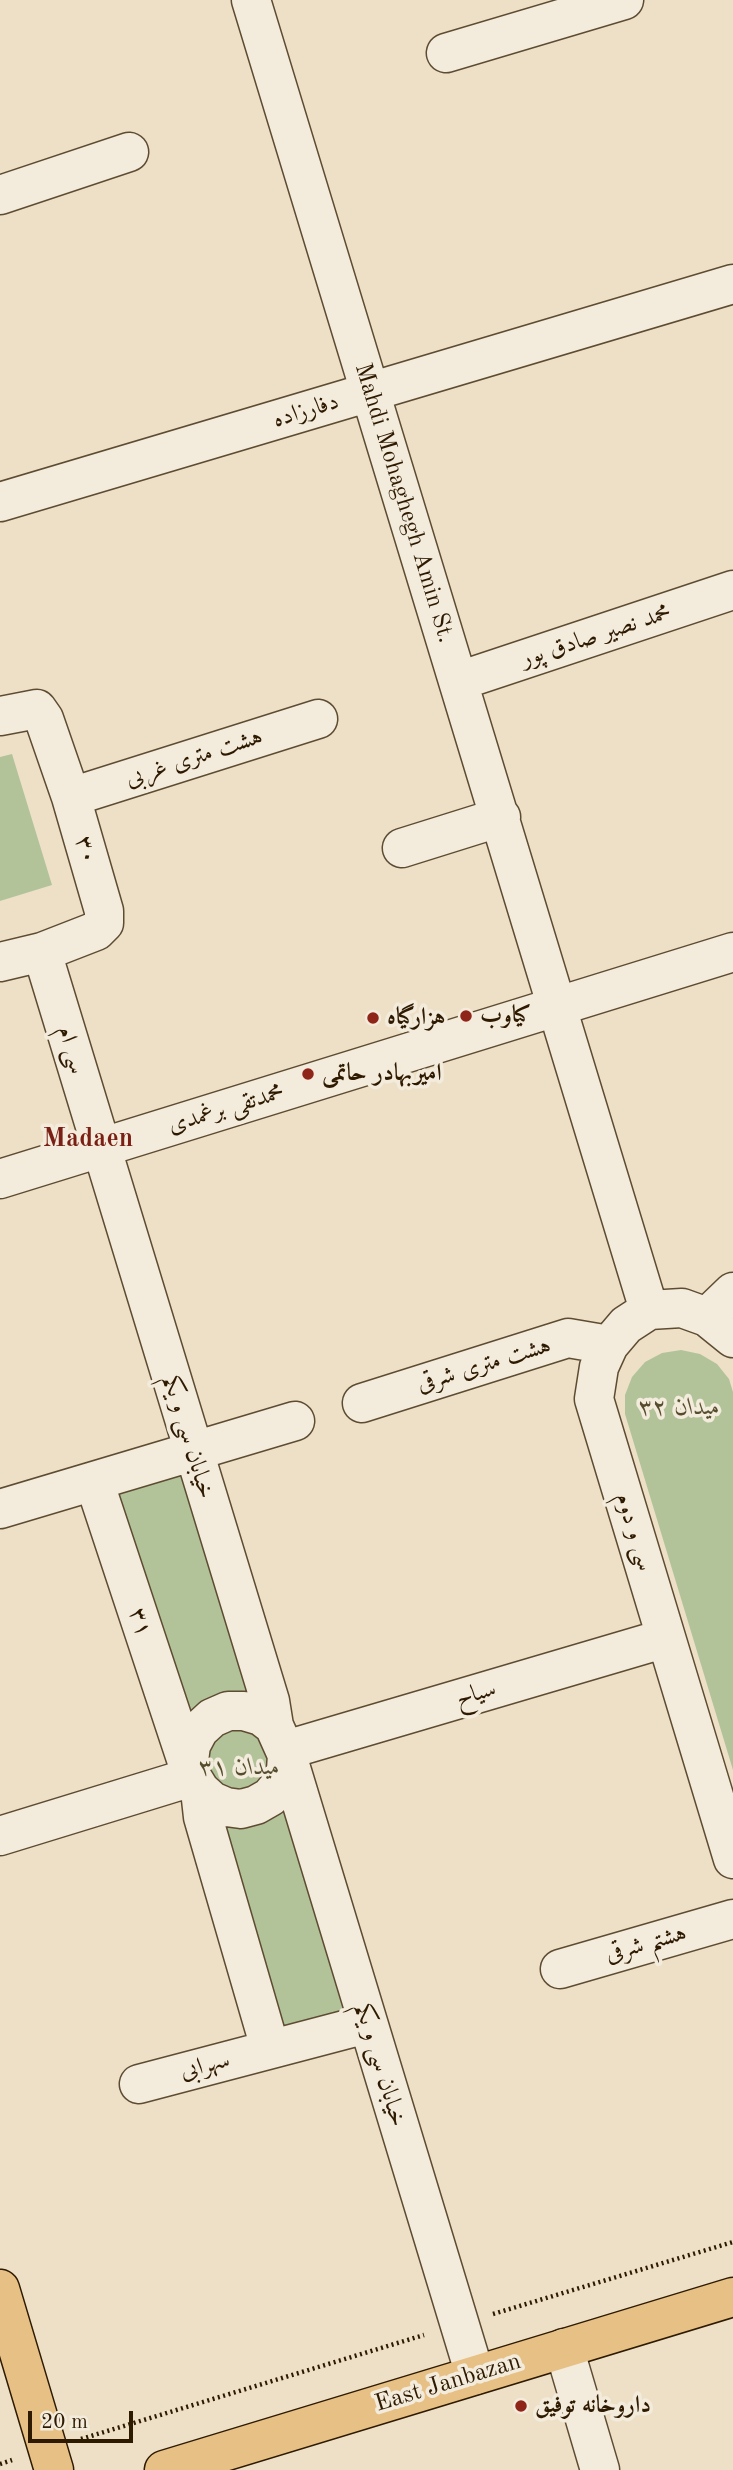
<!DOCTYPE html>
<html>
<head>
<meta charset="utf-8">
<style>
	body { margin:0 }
	#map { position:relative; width:733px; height:2470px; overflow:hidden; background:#ede0c7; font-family:"Old Standard TT",serif }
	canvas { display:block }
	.scale { position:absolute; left:28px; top:2411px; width:105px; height:32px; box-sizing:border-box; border:4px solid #2e1a00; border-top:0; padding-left:9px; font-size:21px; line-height:24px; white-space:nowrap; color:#2e1a00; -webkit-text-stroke:5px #f3ebdb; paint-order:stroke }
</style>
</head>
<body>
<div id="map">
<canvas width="733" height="2470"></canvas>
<div class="scale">20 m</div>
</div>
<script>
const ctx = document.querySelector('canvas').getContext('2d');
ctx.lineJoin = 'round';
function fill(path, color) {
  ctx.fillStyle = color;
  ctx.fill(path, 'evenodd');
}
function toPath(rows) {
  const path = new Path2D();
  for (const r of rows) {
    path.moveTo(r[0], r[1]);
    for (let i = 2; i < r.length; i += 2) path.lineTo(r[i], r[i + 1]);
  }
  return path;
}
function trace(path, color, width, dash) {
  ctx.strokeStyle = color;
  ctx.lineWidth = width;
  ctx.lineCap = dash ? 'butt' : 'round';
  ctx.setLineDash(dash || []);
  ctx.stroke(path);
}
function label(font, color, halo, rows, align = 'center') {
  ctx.font = font + ' "Old Standard TT",Amiri,serif';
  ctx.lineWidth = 7;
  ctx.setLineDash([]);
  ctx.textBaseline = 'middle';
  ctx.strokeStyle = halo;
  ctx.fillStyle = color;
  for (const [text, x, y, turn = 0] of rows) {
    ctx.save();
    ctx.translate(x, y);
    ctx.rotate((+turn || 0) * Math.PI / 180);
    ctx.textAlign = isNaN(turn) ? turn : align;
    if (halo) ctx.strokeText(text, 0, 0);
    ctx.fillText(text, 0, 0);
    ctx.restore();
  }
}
const green = toPath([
	[12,754,52,885,0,901,0,757],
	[681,1350,700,1354,717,1364,729,1379,733,1392,733,1770,625,1414,625,1395,632,1377,645,1362,662,1353],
	[187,1465,355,2015,278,2038,110,1489]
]);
const path = toPath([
	[493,2314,733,2242],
	[81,2439,424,2335],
	[0,2464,12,2460]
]);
const minor = toPath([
	[251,0,649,1310],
	[446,53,624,0],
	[0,195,129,152],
	[0,502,733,284],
	[459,681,733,590],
	[0,716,37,709,44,719,71,797,104,911,104,923,96,931,42,952,0,962],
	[71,797,318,719],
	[402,848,501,817],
	[42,952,270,1701,274,1726],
	[0,1179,733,952],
	[707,1317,733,1292],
	[733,1338,707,1317,682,1308,649,1310,626,1325,609,1345,599,1367,594,1399,733,1859],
	[362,1403,568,1338,609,1345],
	[94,1481,192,1777,200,1790,212,1801,226,1807,241,1809,256,1805,270,1797,280,1785,286,1770,287,1755,274,1726,261,1716,244,1711,228,1711,212,1718,199,1730,191,1745,189,1761],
	[0,1509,295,1421],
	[286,1750,666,1638],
	[287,1755,475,2375],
	[200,1790,203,1817,270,2048],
	[0,1836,192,1777],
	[560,1969,733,1919],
	[139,2084,367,2024],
	[564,2348,600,2470]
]);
const major = toPath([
	[0,2289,54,2470],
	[164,2470,733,2297]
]);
const markers = [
	[466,1016,7,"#8f2418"],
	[373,1018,7,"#8f2418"],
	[308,1074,7,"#8f2418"],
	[521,2406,7,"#8f2418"]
];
const streetNames = [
	["دفارزاده",306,411,-17],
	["Mahdi Mohaghegh Amin St.",404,503,73],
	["محمد نصیر صادق پور",596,636,-18],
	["هشت متری غربی",194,758,-18],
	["۳۰",86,850,74],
	["سی ام",71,1050,74],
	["محمدتقی برغمدی",226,1109,-17],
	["هشت متری شرقی",484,1365,-17],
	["خیابان سی و یکم",188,1437,73],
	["سی و دوم",634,1532,73],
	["۳۱",140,1622,72],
	["سیاح",476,1694,-16],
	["هشتم شرقی",646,1944,-16],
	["خیابان سی و یکم",380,2065,73],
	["سهرابی",205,2066,-15],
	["East Janbazan",448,2383,-17]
];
const poiNames = [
	["کیاوب",480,1016],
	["هزارگیاه",387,1018],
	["امیربهادر حاتمی",322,1074],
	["داروخانه توفیق",535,2406]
];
const parkNames = [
	["میدان ۳۲",680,1408],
	["میدان ۳۱",240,1768]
];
const neighbourhoodNames = [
	["Madaen",88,1139]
];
fill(green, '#b2c39a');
trace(minor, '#5e4c32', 41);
trace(major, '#2e1a00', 41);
trace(path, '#2e1a00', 4.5, [2, 3.5]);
trace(minor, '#f3ebdb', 38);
trace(major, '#e6c084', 38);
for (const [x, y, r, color] of markers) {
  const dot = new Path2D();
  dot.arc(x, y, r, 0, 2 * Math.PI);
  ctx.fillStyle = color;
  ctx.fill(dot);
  trace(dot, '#f3ebdb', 2.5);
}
label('24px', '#2e1a00', '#f3ebdb', streetNames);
label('bold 24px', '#2e1a00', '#f3ebdb', poiNames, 'left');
label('italic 24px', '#564d2e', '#f3ebdb', parkNames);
label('bold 26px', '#7a1f14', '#f3ebdb', neighbourhoodNames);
</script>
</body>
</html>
